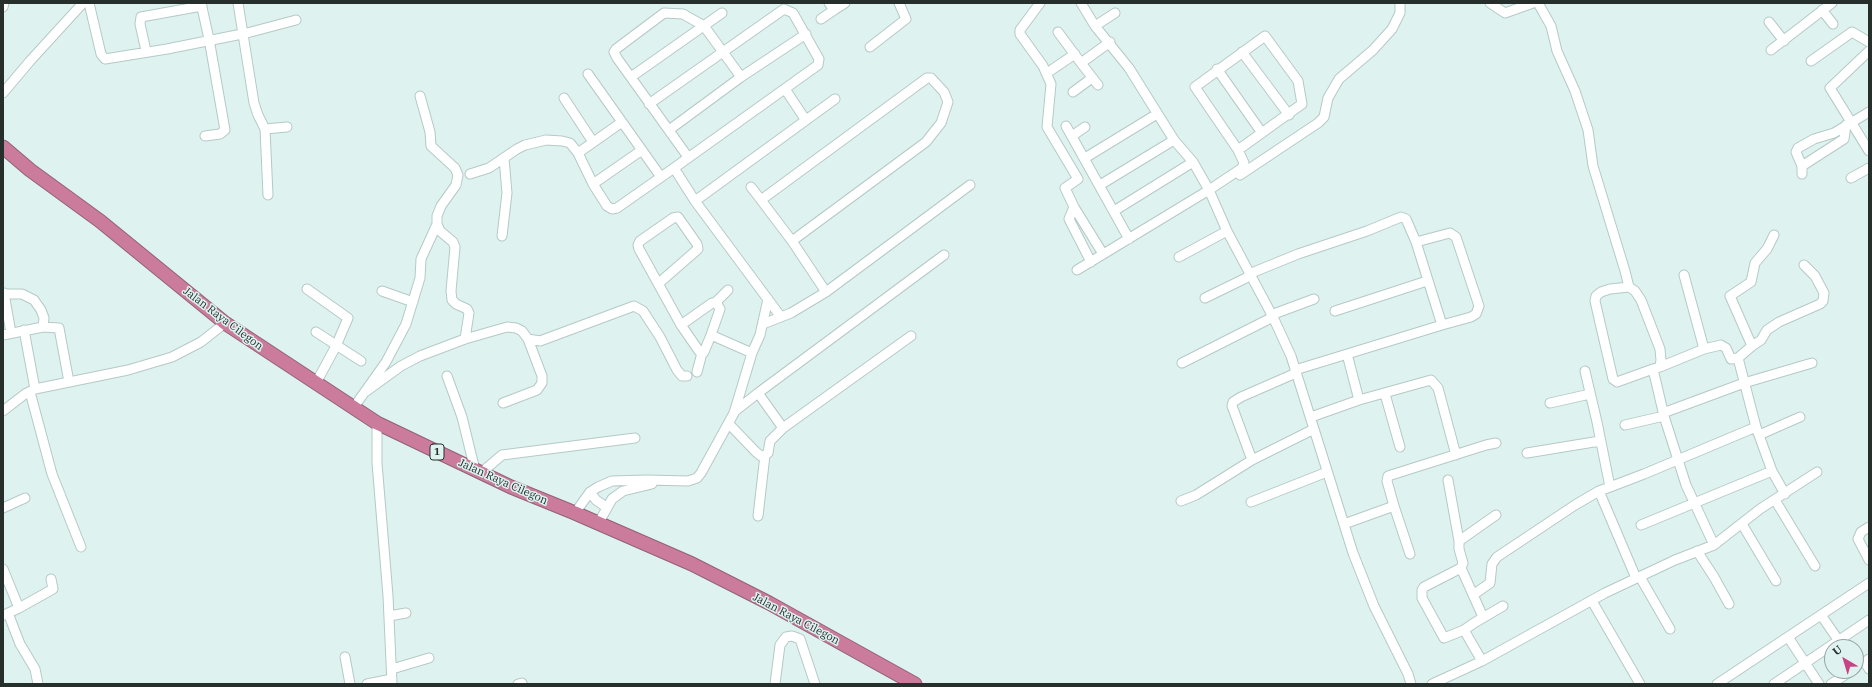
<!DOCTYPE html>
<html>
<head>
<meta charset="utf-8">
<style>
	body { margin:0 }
	#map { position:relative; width:1872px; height:687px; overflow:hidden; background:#def3f0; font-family:"IBM Plex Serif",serif }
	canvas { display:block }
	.frame { position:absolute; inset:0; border:4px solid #272f2d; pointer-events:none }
	.north { position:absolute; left:1824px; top:639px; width:40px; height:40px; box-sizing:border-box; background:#def3f0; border:1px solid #95a5a2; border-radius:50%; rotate:322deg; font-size:11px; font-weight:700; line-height:16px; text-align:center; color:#272f2d }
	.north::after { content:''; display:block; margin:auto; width:14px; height:18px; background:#c94283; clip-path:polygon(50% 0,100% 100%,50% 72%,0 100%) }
</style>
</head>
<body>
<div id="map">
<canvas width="1872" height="687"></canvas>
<div class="frame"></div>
<div class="north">U</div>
</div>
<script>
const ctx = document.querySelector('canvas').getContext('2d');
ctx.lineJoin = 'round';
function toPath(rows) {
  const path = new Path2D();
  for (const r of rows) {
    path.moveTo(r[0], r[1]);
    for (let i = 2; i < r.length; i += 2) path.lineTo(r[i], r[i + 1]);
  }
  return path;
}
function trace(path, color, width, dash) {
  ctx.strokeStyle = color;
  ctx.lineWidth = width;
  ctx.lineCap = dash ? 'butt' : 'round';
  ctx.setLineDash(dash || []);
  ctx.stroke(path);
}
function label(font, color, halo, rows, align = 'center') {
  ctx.font = font + ' "IBM Plex Serif",serif';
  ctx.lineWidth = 3;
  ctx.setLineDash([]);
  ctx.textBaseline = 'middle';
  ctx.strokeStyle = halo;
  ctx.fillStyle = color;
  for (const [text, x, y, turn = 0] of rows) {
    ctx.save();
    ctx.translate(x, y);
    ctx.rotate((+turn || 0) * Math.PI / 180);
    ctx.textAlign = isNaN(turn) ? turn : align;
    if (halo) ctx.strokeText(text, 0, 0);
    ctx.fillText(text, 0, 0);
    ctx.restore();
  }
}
const minor = toPath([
	[89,3,101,54,105,59,167,49,247,33,296,20],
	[201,3,209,39,225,130,220,134,205,136],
	[238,3,254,103,258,115,265,129,268,195],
	[829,3,834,10,845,3],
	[1040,3,1020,30,1020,34,1043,66,1051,84,1047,127,1078,179,1065,188,1074,207,1069,219,1091,262],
	[1081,3,1095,26,1129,68,1174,140,1193,162,1209,190,1227,231,1273,317,1291,356,1353,553,1374,606,1408,674,1411,684],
	[1490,3,1505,13,1533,3],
	[1538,3,1551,26,1557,51,1575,91,1588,130,1593,166,1625,271,1629,287,1635,291,1641,300,1660,349,1661,360,1660,367,1653,369,1664,416,1686,485,1714,545],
	[3,7,4,3],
	[1822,10,1833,24],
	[821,19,834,10],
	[1769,22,1784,41],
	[1095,26,1115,13],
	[1058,32,1081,63,1110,42],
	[870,47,906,19,899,3],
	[1771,50,1832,3],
	[146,51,140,24,141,17,202,6],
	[1869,51,1830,88,1869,151],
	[1242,52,1289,115],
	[1811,61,1852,32,1869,42],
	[1081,63,1098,85],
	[1217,69,1262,133],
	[1047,73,1075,54],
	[588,74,661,177],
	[631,77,722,13],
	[785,89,805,119],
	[1073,92,1092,78],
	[3,93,30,61,83,3],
	[420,96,430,132,431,146,455,168,458,175,456,185,441,206,437,216,437,224,440,231,453,242,455,247,451,291,452,300,456,304,467,309,469,313,465,339],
	[564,98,593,142],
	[649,104,784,9,793,13,819,59,818,65,674,168],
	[1066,126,1129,239],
	[265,129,287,127],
	[669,130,741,77,806,34],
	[1072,136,1085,127],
	[578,153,622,122],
	[688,157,617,58,614,52,616,49,664,13,683,14,704,26,741,77],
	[1085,158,1157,114],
	[1802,166,1844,139,1846,125],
	[470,174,489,168,517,149,525,145,546,140,562,141,570,143,578,153,593,184,607,206,612,209,617,208,674,168,695,201,781,317],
	[1802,174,1802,166,1796,152,1798,148,1814,139,1834,133,1869,112],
	[1240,175,1318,123,1324,117,1328,98,1339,79,1373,50,1392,29,1400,13,1400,3],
	[1851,178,1869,168],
	[593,184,642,150],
	[1100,185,1174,140],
	[751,187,761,200],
	[695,201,835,99],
	[1074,207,1103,254],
	[1114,211,1193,162],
	[502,236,507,193,504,158],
	[792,241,926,142,933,133,941,123,948,102,944,92,931,78,927,78,761,200,792,241,826,292],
	[1416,242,1450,233,1456,237,1479,306,1476,314,1471,317,1442,325],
	[1179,257,1227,231],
	[1077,270,1209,190,1242,168,1244,163,1238,150,1195,87,1265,36,1298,81,1302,104,1238,150],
	[1249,274,1298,254,1367,231,1401,217,1406,219,1416,242,1442,325,1295,370],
	[1684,275,1704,349],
	[659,283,698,249,697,244,678,217,673,218,640,241,638,245,639,249,681,325,699,351,704,352,711,335,752,353],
	[1629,287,1610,289,1601,292,1596,296,1595,301,1613,379,1617,382,1653,369],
	[307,289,348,318,336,346,316,383],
	[382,291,413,302],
	[4,293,11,333],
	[3,294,22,294,34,300,41,310,44,318,43,327],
	[1205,298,1250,276],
	[716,302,728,290],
	[1335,311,1427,281],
	[1271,315,1314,299],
	[763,324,791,313,826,292,970,185],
	[681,325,712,303,716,302,720,309,711,335],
	[24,330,35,389],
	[316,332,361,361],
	[3,335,43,327,59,328,69,382],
	[1752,346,1730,296,1751,282,1755,263,1767,249,1774,235],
	[1347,354,1359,400],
	[1182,363,1273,317],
	[1660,367,1704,349,1721,345,1726,348,1731,359,1738,358],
	[1585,371,1597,422,1610,487,1599,491,1636,578],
	[697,372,702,353],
	[1296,373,1241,397,1233,402,1232,406,1252,460,1314,429],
	[447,376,462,417,475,470],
	[30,392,52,474,81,547],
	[365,392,401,366,420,356,465,339,507,327,516,328,522,331,528,339,540,341,634,306,643,311,660,337,677,370,682,376,687,376],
	[1385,394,1400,447],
	[503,403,537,390,542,383,542,376,528,339],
	[1550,403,1590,394],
	[354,407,386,362,406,324,420,278,421,259,437,224],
	[3,411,25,394,35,389,128,370,172,357,201,342,225,323],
	[734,412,758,393],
	[1663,413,1744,383,1812,363],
	[1311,417,1359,400,1431,380,1438,388,1456,455],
	[377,423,377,463,388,596,392,684],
	[729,424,756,452,761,456,765,455,768,453,770,441,783,428,911,336],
	[1625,425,1664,416],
	[783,428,758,393,944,255],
	[1759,435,1800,417],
	[1527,453,1600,441],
	[481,473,502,455,635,438],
	[1448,480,1459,541,1459,549,1463,563,1461,568,1483,617],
	[1610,487,1644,474,1756,427],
	[590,492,596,500,606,507],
	[1785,494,1772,471,1756,427,1738,358,1752,346,1761,340,1767,330,1779,322,1820,304,1823,301,1824,293,1815,276,1804,265],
	[1775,500,1815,566],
	[1181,501,1196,495,1252,460],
	[1251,502,1327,472],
	[1394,506,1410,554],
	[3,508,25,498],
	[575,513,590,492,598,487,612,481,647,480,688,481,697,478,701,473,734,413,752,353,760,335,768,299],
	[758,516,765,455],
	[598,524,612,499,623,491,652,484],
	[1344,524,1394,506,1387,481,1388,476,1486,445,1496,443],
	[1742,524,1776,581],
	[1641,525,1772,471],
	[1869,527,1861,532,1858,539,1869,560],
	[1459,541,1496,515],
	[1697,551,1714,577,1729,604],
	[1461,568,1424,587,1422,590,1422,598,1444,638,1464,630,1474,623,1503,606],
	[3,569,19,608,4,615],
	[1640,577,1670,629],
	[1473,595,1490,583,1492,564,1497,557,1575,505,1599,491],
	[1592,601,1640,684],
	[19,608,53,589,51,579],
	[8,613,20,644,35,669,38,684],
	[1821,615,1839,641],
	[389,616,406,613],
	[1464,630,1482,661],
	[1788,637,1819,684],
	[345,657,350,684],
	[1869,659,1865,662,1869,669],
	[392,669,429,658],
	[367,684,392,679],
	[518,684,522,683],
	[775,684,780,645,786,637,792,636,800,639,815,684],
	[1432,684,1482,661,1605,593,1675,560,1714,545,1760,509,1817,472],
	[1717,684,1869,583],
	[1774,684,1869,620],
	[1831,684,1851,671]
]);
const highway = toPath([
	[3,147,30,170,100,221,225,323,377,423,511,487,575,513,692,564,769,603,915,684]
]);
const shields = [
	[437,452,14]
];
const shieldNames = [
	["1",437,452]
];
const streetNames = [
	["Jalan Raya Cilegon",223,319,37],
	["Jalan Raya Cilegon",503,482,24],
	["Jalan Raya Cilegon",796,619,28]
];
trace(minor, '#b5c9c6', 11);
trace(highway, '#926175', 15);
trace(minor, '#fff', 9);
trace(highway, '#cb7c9c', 13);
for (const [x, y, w] of shields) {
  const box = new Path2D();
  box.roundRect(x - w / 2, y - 8, w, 16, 3);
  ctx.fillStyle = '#def3f0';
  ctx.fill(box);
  trace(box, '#272f2d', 1);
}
label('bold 10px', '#272f2d', null, shieldNames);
label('11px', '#272f2d', '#def3f0', streetNames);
</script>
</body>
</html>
